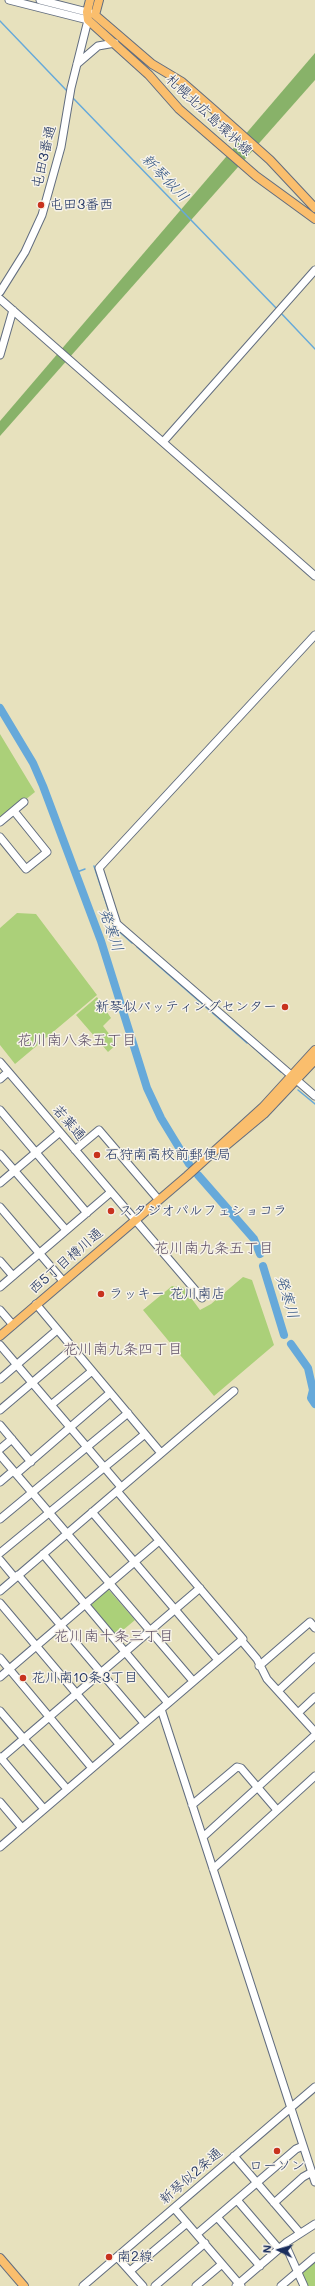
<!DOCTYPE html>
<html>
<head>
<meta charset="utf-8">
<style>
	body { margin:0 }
	#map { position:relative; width:315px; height:2286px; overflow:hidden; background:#e7e1bd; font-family:Mali,sans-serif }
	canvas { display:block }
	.north { position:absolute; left:259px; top:2230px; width:40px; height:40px; -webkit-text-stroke:3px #f7f3e8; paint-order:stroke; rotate:275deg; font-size:11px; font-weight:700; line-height:16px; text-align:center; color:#1b2f5e }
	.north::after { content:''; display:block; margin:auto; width:14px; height:18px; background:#1b2f5e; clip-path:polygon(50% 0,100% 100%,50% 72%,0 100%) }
</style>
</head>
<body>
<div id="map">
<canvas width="315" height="2286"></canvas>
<div class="north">N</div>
</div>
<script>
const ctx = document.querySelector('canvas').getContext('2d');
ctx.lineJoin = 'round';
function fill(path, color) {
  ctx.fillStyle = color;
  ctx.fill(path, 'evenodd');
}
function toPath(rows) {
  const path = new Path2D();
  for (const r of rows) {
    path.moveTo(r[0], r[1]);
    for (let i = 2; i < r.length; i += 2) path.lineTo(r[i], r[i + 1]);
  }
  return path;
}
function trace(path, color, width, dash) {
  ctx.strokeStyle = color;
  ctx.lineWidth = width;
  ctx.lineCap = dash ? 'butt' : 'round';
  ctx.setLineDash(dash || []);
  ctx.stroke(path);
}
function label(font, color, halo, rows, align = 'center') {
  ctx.font = font + ' Mali,"Klee One",sans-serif';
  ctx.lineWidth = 3;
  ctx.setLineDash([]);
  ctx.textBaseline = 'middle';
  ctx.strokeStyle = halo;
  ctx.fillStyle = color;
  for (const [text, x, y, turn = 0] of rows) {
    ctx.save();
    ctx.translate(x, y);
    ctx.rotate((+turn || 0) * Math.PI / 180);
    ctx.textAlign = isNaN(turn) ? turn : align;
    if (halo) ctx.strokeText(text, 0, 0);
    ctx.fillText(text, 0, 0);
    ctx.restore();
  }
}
const green = toPath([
	[0,734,35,792,0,820],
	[17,913,36,914,97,995,15,1064,0,1045,0,928],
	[97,997,111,1018,103,1026,117,1044,108,1052,76,1015],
	[243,1277,252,1280,274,1345,214,1396,143,1310,172,1286,183,1287,200,1310,211,1304],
	[108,1589,135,1620,116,1636,91,1605],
	[315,2261,315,2286,308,2286,302,2273]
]);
const forest = toPath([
	[315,53,315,80,0,436,0,421]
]);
const stream = toPath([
	[0,21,68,92],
	[72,97,278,310],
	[280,312,315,349],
	[94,866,114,927,132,943],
	[77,872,85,869],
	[137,947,247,1043],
	[252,1046,266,1059],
	[271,1063,281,1072],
	[298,1090,315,1104]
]);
const river = toPath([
	[0,708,33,763,43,786,101,941,147,1088,161,1118,189,1164],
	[198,1175,254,1239,260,1254],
	[263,1266,284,1335],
	[291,1344,308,1368,313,1390,311,1398,315,1404]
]);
const minor = toPath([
	[9,0,88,20],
	[40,0,91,13],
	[77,64,98,46,115,43],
	[0,292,25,252,42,215,61,147,71,88,88,20],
	[0,299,315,576],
	[0,355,13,310],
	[163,442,315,270],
	[315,635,99,868,117,924,315,1096],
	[0,822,24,802],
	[0,837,26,869,47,852,14,811],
	[0,1062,202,1298],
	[0,1079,8,1072],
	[0,1110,87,1213],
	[75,1150,99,1130,158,1199],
	[0,1154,66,1230],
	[0,1183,60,1132],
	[0,1207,63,1281],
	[0,1261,13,1276],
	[0,1287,111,1192],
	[36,1304,161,1453],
	[0,1310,13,1325],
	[0,1345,121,1487],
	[0,1379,57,1330],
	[51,1405,92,1371],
	[0,1410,73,1348],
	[0,1425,31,1462],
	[0,1449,12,1439],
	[0,1455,193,1681],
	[16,1474,110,1393],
	[0,1482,13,1471],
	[92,1512,218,1660],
	[0,1519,128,1413],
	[0,1553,145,1434],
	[43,1554,168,1703],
	[0,1560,15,1578],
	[18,1575,144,1723],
	[0,1591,234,1391],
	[0,1603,119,1744],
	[241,1640,257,1659,267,1679,315,1732],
	[0,1658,92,1768],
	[259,1666,310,1622,315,1628],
	[0,1677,159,1541],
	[278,1691,315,1657],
	[161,1709,315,2182],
	[0,1711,67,1789],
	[298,1713,315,1697],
	[0,1757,44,1809],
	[0,1759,200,1588],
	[0,1802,22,1828],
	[192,1805,237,1767,241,1768,277,1810],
	[203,1837,315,1735],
	[0,1847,243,1639,117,1491],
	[213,1869,315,1776],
	[234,2156,300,2233],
	[237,2200,279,2249],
	[274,2203,303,2177,312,2172],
	[174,2208,241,2286],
	[217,2217,260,2266],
	[197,2234,296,2149,303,2146],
	[285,2244,304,2286],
	[117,2257,143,2286],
	[130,2271,187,2223],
	[83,2286,315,2087],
	[155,2286,205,2243],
	[196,2286,222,2264],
	[236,2286,287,2242,315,2224],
	[281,2286,315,2257]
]);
const major = toPath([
	[90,0,87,12,88,20,149,75,179,109,256,176,315,219],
	[99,0,95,15,152,64,182,82,214,110,270,160,315,208],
	[222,1149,264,1114,315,1060],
	[0,1336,187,1176,263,1107,315,1050],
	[0,2258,24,2286]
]);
const markers = [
	[41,205,4,"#c8321e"],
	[285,1007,4,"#c8321e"],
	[97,1155,4,"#c8321e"],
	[111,1211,4,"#c8321e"],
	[101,1294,4,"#c8321e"],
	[23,1678,4,"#c8321e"],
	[277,2151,4,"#c8321e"],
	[109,2257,4,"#c8321e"]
];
const streetNames = [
	["札幌北広島環状線",209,115,43],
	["屯田3番通",44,157,-77],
	["若葉通",69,1123,49],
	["西5丁目樽川通",66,1261,-41],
	["新琴似2条通",191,2176,-41]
];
const poiNames = [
	["屯田3番西",49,205],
	["新琴似バッティングセンター",277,1007,"right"],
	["石狩南高校前郵便局",105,1155],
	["スタジオパルフェショコラ",119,1211],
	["ラッキー 花川南店",109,1294],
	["花川南10条3丁目",31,1678],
	["ローソン",277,2166,"center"],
	["南2線",117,2257]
];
const waterNames = [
	["新琴似川",165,178,46],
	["発寒川",111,930,71],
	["発寒川",287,1297,73]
];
const neighbourhoodNames = [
	["花川南八条五丁目",77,1040],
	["花川南九条五丁目",214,1248],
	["花川南九条四丁目",123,1349],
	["花川南十条三丁目",114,1636]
];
fill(green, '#abd079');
fill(forest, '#88b269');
trace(stream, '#66a9da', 1.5);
trace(river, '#66a9da', 8);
trace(minor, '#626d7f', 9);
trace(major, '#626d7f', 10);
trace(minor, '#fff', 7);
trace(major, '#fabe6d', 8);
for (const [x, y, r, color] of markers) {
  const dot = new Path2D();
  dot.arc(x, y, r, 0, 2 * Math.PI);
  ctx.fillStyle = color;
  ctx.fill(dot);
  trace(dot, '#f7f3e8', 1.5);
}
label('14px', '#1b2f5e', '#f7f3e8', streetNames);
label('14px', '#1b2f5e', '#f7f3e8', poiNames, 'left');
label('italic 15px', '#325483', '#f7f3e8', waterNames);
label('15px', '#615268', '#f7f3e8', neighbourhoodNames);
</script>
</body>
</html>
